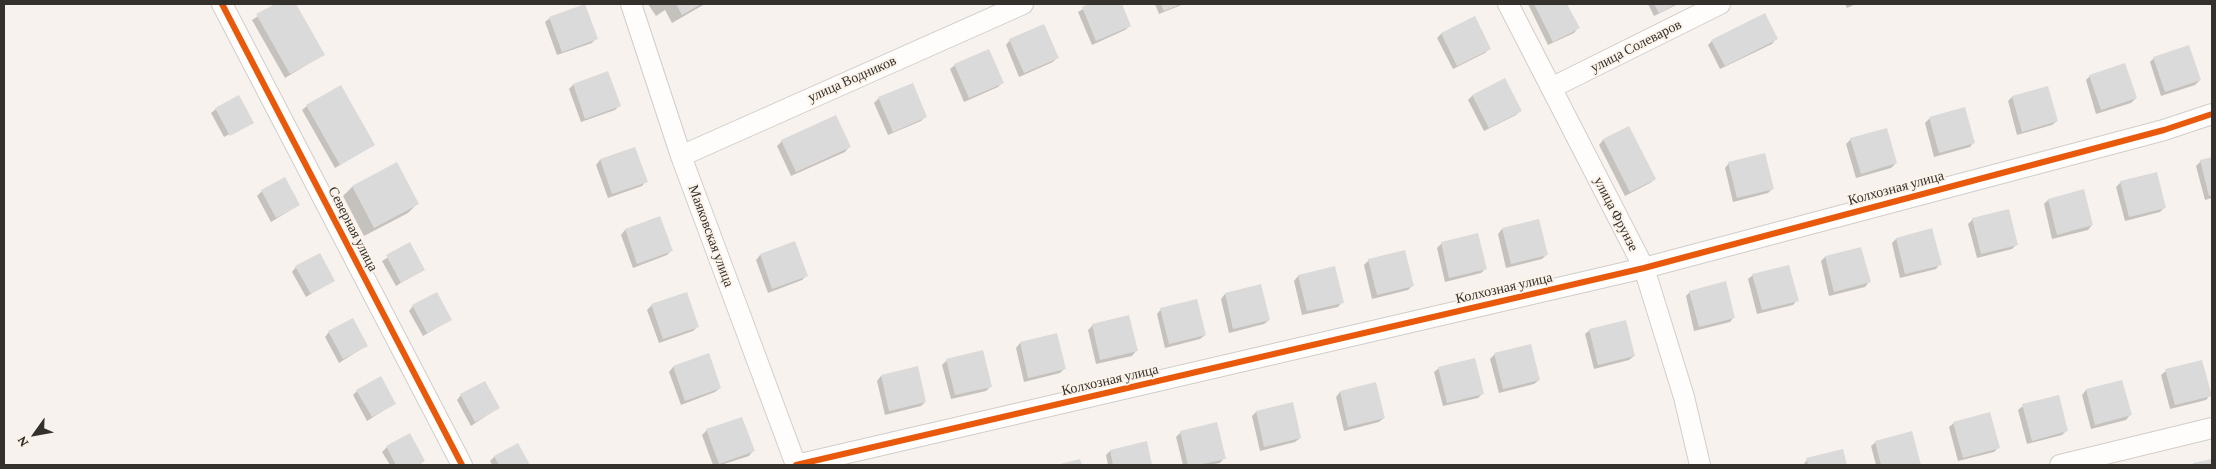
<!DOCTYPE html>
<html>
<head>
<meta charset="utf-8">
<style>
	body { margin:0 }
	#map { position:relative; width:2216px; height:469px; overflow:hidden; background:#f7f2ed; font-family:"Crimson Pro",serif }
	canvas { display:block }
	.frame { position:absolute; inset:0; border:5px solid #34312d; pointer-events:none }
	.north { position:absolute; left:10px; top:409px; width:50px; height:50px; -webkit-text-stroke:4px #fbf3e9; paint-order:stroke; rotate:238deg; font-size:14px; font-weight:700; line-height:20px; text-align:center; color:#34312d }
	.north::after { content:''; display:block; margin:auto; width:18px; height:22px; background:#34312d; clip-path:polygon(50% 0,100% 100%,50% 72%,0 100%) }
</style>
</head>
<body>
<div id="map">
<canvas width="2216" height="469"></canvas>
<div class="frame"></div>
<div class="north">N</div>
</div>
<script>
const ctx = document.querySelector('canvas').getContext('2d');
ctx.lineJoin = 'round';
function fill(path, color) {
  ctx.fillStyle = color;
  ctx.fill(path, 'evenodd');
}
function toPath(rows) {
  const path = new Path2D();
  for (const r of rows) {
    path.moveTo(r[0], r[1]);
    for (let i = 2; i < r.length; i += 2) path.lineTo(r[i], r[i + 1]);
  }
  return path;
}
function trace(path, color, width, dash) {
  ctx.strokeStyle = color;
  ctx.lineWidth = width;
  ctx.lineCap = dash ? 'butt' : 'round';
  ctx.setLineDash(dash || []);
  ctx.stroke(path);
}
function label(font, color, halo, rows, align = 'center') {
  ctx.font = font + ' "Crimson Pro",serif';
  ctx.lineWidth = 4;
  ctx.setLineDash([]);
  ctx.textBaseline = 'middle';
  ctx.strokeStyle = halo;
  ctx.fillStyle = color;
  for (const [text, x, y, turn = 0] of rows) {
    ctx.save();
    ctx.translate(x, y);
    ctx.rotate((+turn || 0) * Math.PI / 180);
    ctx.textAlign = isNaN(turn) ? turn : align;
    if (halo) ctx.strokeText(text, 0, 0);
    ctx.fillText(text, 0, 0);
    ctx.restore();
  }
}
const shadow = toPath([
	[277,4,295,4,323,55,285,78,252,20],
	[648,4,705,4,672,23,665,10,656,16],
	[1092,4,1120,4,1130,26,1125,30,1092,45,1078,12],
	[1155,4,1184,4,1159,14],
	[1528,4,1566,4,1578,28,1574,33,1548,45],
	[1648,4,1678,4,1654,16],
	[1845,4,1856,4,1847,8],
	[1474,17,1490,48,1485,53,1453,69,1437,38,1441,34],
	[550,18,596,38,592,43,557,55,545,22],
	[1776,39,1772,44,1720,69,1708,45,1712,41],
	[1010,40,1057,58,1053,62,1019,77,1006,45],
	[2154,58,2200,80,2195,85,2161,96,2150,62],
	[955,65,1002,83,998,87,964,102,950,69],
	[607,72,619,106,615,110,581,122,569,89,573,85],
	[2090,76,2136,98,2131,103,2096,114,2086,80],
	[912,84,926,116,921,121,888,135,874,103,878,99],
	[2047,87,2057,121,2052,125,2017,135,2008,101,2012,97],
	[1472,96,1521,110,1516,115,1484,131,1468,100],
	[307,106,373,145,335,168,302,110],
	[216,109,253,122,224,137,211,113],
	[1964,109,1974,142,1970,147,1934,157,1925,123,1929,119],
	[1628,128,1655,179,1650,183,1625,196,1599,145,1603,140],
	[1851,139,1896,163,1891,168,1856,178,1846,144],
	[782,141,849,147,845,152,791,176,777,146],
	[634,148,646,181,642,186,608,198,596,165,600,160],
	[2212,158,2212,198,2205,200,2196,166,2201,161],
	[1729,163,1773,188,1768,193,1733,202,1725,168],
	[396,164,417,204,408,213,364,236,343,196,352,187],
	[2121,182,2164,208,2160,212,2125,221,2116,187],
	[262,191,299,205,271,222,257,196],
	[2048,200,2092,225,2088,230,2052,239,2044,204],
	[660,218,671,251,667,255,633,268,621,235,625,230],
	[1973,219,2017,244,2012,249,1977,258,1968,224],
	[1502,229,1546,255,1542,259,1506,268,1498,234],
	[1477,235,1485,269,1481,273,1445,282,1437,248,1441,244],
	[1896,239,1940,264,1936,269,1900,278,1892,243],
	[794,243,806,276,802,280,768,293,756,260,760,255],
	[410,244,423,269,396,286,382,261],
	[1825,257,1869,282,1865,287,1829,296,1821,261],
	[1369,260,1412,286,1408,290,1372,299,1364,265],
	[296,267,333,280,306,297,292,272],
	[1753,275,1797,300,1793,305,1757,314,1748,279],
	[1298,276,1342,302,1338,307,1302,315,1294,281],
	[1260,286,1269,320,1264,324,1229,333,1221,299,1225,294],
	[1690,292,1734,317,1730,322,1694,331,1686,296],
	[686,293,698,326,693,331,659,343,647,310,651,306],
	[413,306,450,320,423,336,409,311],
	[1161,309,1205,335,1200,339,1165,348,1157,314],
	[1093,325,1136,351,1132,356,1096,364,1088,330],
	[1590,330,1634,356,1629,360,1594,369,1585,334],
	[329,332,366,346,339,363,325,337],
	[1020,343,1064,369,1060,373,1024,382,1016,348],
	[1495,354,1539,380,1534,384,1499,393,1490,359],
	[708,355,720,388,715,392,681,405,669,372,673,367],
	[947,360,991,386,986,391,951,399,942,365],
	[1439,368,1483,393,1478,398,1443,406,1434,372],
	[2166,371,2210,395,2206,400,2170,409,2161,375],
	[881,376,925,402,921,406,885,415,877,381],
	[2122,381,2130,415,2126,420,2091,429,2082,395,2086,390],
	[1375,384,1384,418,1379,422,1344,431,1336,397,1340,392],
	[357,391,394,404,367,421,353,395],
	[461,395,498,408,471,426,457,400],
	[2023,406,2067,430,2062,435,2027,444,2018,410],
	[1256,412,1300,438,1295,442,1260,451,1252,416],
	[1954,423,1998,448,1994,452,1958,461,1949,427],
	[707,430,753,451,749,456,721,465,713,465,702,435],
	[1181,432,1224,458,1220,463,1209,465,1183,465,1176,437],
	[1911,433,1920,465,1876,465,1871,446,1876,442],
	[1146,442,1151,465,1108,465,1106,455,1110,451],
	[517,444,529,465,492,465,490,461,494,457],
	[387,447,424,461,419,465,390,465,382,452],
	[1842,451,1846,465,1803,465,1807,460]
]);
const building = toPath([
	[275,4,296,4,325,55,290,74,256,14],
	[585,4,598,39,562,52,549,17],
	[676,4,701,4,682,15],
	[1089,4,1122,4,1131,26,1096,41,1082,7],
	[1161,4,1181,4,1164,11],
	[1534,4,1567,4,1580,28,1553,42],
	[1654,4,1676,4,1659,13],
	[1765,13,1778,39,1725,66,1711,40],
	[1475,16,1491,49,1457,66,1441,33],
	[1044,24,1059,58,1024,73,1009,39],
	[2189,45,2201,80,2165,92,2153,57],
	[989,49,1004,83,969,98,954,64],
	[2125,63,2137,98,2101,110,2089,75],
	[608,71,621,106,585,119,573,84],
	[1505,78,1522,111,1489,128,1472,95],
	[913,83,927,117,893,132,878,97],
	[341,85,375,145,340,165,306,105],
	[2048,86,2058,121,2022,132,2012,96],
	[239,95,254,123,230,136,215,108],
	[1965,107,1975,143,1939,153,1929,117],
	[836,115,851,147,796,172,781,140],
	[1629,126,1656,179,1630,192,1603,139],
	[1887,128,1897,163,1861,174,1850,138],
	[635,147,648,182,612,194,600,159],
	[1765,153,1774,189,1737,198,1728,162],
	[2212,157,2212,195,2209,196,2200,160],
	[397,162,419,204,374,228,352,186],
	[2157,172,2166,208,2129,217,2120,181],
	[285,177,300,205,276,218,261,190],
	[2084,189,2093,225,2057,235,2048,199],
	[2009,209,2018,245,1981,254,1972,218],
	[660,216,673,251,637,264,625,229],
	[1539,219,1548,255,1511,264,1502,228],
	[1932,228,1942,265,1905,274,1896,238],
	[1478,233,1487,269,1449,278,1441,242],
	[795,241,808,276,772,289,760,254],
	[410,242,425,270,401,283,386,255],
	[1861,247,1871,282,1834,292,1825,256],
	[1405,250,1414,286,1377,295,1368,259],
	[320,253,335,281,311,294,295,266],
	[1789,265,1799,301,1762,310,1752,274],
	[1335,266,1344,303,1307,311,1298,275],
	[1726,281,1735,318,1699,327,1689,291],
	[1261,284,1270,320,1233,329,1225,293],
	[437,292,452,320,427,333,412,305],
	[687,292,699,327,663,339,651,304],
	[1197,299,1206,335,1169,344,1160,308],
	[1129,315,1138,351,1100,360,1092,324],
	[353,318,368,346,343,359,328,331],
	[1626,320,1635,356,1598,365,1589,329],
	[1057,333,1066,369,1028,378,1020,342],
	[1531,344,1540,380,1503,389,1494,353],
	[983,350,992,387,955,395,946,359],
	[709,353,721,388,685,401,673,366],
	[1475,358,1484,394,1447,403,1438,367],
	[2202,360,2212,396,2175,405,2165,369],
	[918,366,926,402,889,411,881,375],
	[381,376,396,404,372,417,356,390],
	[2122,380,2132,415,2095,425,2086,389],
	[485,381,500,408,475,422,460,394],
	[1376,382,1385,418,1348,427,1340,391],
	[2059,395,2068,431,2032,441,2022,404],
	[1293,402,1301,438,1264,447,1256,411],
	[1990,412,2000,448,1963,458,1953,422],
	[742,417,755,451,719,464,706,429],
	[1217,422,1226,459,1198,465,1188,465,1180,431],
	[1912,431,1921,465,1881,465,1875,441],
	[410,433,425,461,417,465,396,465,386,446],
	[1147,441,1152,465,1113,465,1110,450],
	[518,443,530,465,499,465,494,456],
	[1843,449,1847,465,1808,465,1806,458],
	[1080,459,1082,465,1056,465],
	[2212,459,2212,465,2193,465,2193,463]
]);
const street = toPath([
	[222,4,462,465],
	[631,4,681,156,796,465],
	[1508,4,1644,268,1684,397,1700,465],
	[1551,88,1720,4],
	[681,156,1023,4],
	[796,465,1644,268,2164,130,2212,114],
	[2060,465,2212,428]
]);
const cycleway = toPath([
	[222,4,462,465],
	[796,465,1644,268,2164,130,2212,114]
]);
const streetNames = [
	["улица Солеваров",1636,46,-27],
	["улица Водников",852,79,-24],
	["Колхозная улица",1896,188,-15],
	["улица Фрунзе",1616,214,63],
	["Северная улица",353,229,63],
	["Маяковская улица",711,236,70],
	["Колхозная улица",1504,288,-13],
	["Колхозная улица",1110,380,-13]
];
fill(shadow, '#0003');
fill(building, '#dbdada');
trace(street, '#d1ceca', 22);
trace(street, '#fefdfc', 20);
trace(cycleway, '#e8590c', 6);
label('14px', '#34312d', '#fbf3e9', streetNames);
</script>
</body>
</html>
